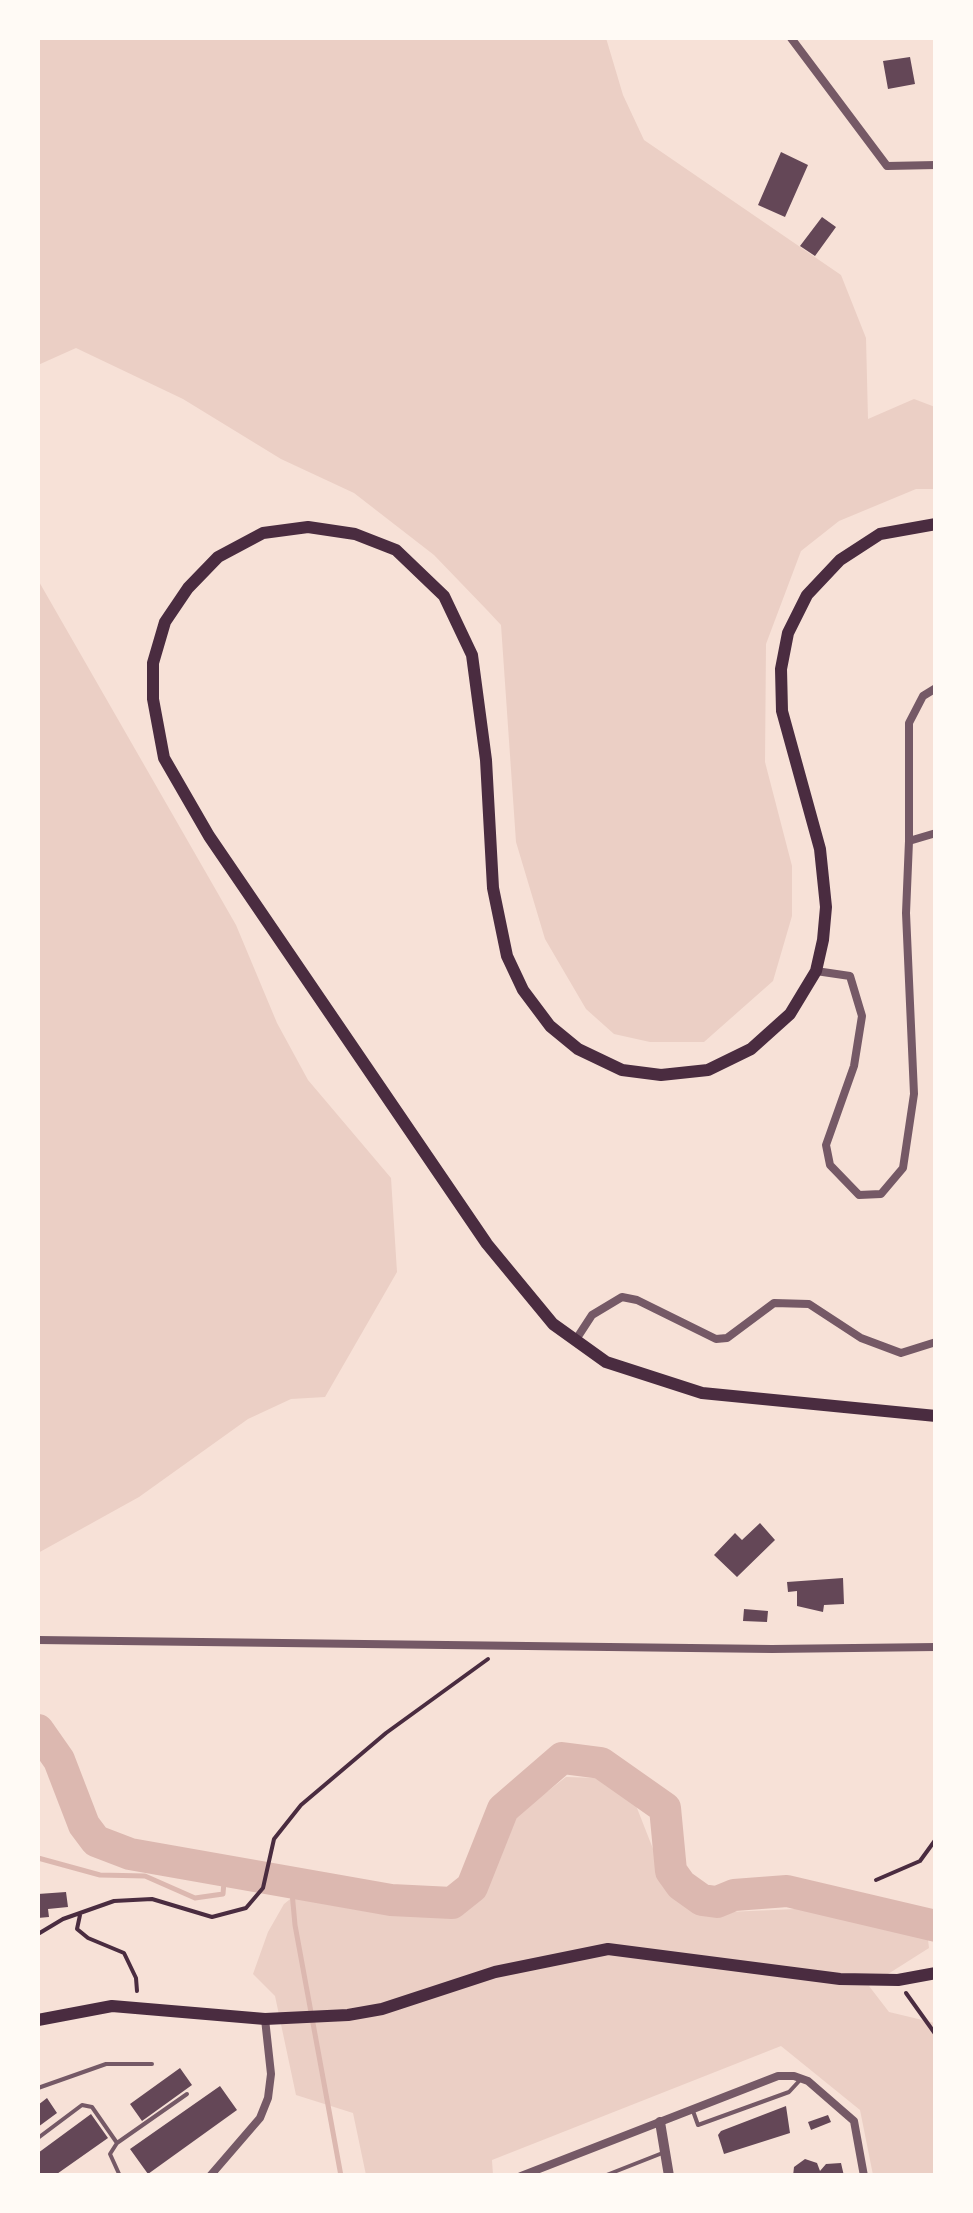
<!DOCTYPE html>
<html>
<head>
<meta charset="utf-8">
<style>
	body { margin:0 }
	#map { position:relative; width:973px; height:2213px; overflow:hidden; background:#f7e1d7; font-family:"IBM Plex Sans",sans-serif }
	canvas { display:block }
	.frame { position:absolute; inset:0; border:40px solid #fffaf5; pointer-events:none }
</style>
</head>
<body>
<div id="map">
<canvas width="973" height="2213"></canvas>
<div class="frame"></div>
</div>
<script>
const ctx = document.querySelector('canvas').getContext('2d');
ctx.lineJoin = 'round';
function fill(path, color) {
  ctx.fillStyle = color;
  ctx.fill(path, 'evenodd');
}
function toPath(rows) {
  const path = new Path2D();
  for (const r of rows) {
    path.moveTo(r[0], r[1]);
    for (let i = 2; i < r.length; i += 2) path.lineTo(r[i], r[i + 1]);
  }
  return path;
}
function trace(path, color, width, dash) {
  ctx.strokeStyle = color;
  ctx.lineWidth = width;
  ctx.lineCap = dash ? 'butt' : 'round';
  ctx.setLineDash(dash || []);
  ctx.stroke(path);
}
const green = toPath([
	[38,38,606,38,623,95,644,140,841,275,866,338,868,419,914,399,935,407,935,489,916,489,839,521,801,551,766,644,765,762,792,866,792,916,773,981,704,1042,650,1042,614,1034,586,1009,545,939,516,842,501,625,486,609,434,555,354,493,281,459,183,399,76,348,38,365],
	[38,580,236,925,277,1023,308,1080,391,1178,397,1272,325,1397,291,1399,248,1419,139,1497,38,1553],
	[566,1777,598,1778,635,1803,657,1859,683,1897,728,1912,909,1904,925,1915,929,1948,869,1986,889,2012,935,2023,935,2175,873,2175,860,2110,781,2046,492,2160,493,2175,366,2175,353,2113,296,2095,275,1996,253,1974,268,1932,284,1904,299,1892,332,1892,417,1910,466,1897,490,1875,500,1832,508,1819,529,1795,548,1791]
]);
const stream = toPath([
	[38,1858,100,1875,145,1876,195,1898,223,1894,225,1869],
	[291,1881,295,1925,341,2176]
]);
const river = toPath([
	[38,1730,59,1760,84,1825,96,1841,130,1854,391,1900,452,1903,472,1887,503,1809,562,1758,601,1763,665,1808,671,1871,681,1885,702,1900,717,1902,734,1895,787,1891,936,1926]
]);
const building = toPath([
	[910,57,915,84,888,89,883,61],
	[781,152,808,165,785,217,758,205],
	[822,217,836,227,815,256,800,246],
	[760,1523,775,1540,737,1577,714,1555,735,1533,742,1540],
	[843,1578,844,1604,824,1605,823,1612,797,1606,797,1591,788,1592,787,1582],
	[744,1609,768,1611,767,1622,743,1621],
	[66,1892,68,1907,48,1909,49,1917,38,1918,38,1894],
	[180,2068,192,2085,142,2121,130,2104],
	[220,2086,237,2110,148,2174,130,2149],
	[47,2098,57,2113,38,2127,38,2105],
	[786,2106,790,2133,724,2154,718,2135,721,2131],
	[91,2114,108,2138,54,2176,38,2176,38,2153],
	[828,2115,831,2122,811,2130,808,2122],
	[805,2159,817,2163,820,2171,826,2164,841,2163,844,2176,793,2176,794,2167]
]);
const path = toPath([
	[876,1880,920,1861,936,1839],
	[80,1915,77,1929,88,1938,124,1953,136,1978,137,1991],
	[38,1934,63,1919,114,1901,152,1899,212,1917,246,1908,263,1888,274,1839,301,1805,386,1733,488,1659],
	[906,1993,936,2035]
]);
const service = toPath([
	[38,2088,106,2064,152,2064],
	[693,2111,698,2125,789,2092,801,2079],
	[38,2138,82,2105,92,2107,117,2143],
	[120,2176,110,2154,117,2143,187,2094],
	[604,2176,665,2152]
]);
const minor = toPath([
	[791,38,887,166,936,165],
	[909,841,909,723,923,696,936,688],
	[816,971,850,976,862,1016,854,1066,826,1145,830,1165,859,1195,881,1194,903,1168,914,1094,906,913,909,841,936,833],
	[575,1341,592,1315,622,1297,637,1300,716,1339,727,1338,774,1303,809,1304,861,1338,901,1353,936,1342],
	[38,1640,772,1649,936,1647],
	[210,2176,260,2118,268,2098,271,2074,265,2019],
	[521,2176,778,2076,794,2076,808,2081,854,2121,864,2176]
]);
const tertiary = toPath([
	[660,2122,669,2176]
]);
const primary = toPath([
	[936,524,880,534,840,560,807,595,788,633,781,669,782,711,820,849,826,907,823,940,816,971,790,1014,751,1049,708,1070,661,1075,622,1070,578,1049,550,1026,523,990,507,956,493,888,486,760,472,655,444,596,396,550,355,534,308,527,263,533,218,557,188,588,165,622,153,663,153,699,164,758,209,836,487,1244,553,1324,606,1362,702,1393,936,1416],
	[38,2020,112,2006,265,2019,348,2015,382,2009,495,1972,608,1949,840,1979,898,1980,936,1973]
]);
fill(green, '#ebcfc5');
trace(stream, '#dcb8b0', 5);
trace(river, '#dcb8b0', 32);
fill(building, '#644757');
trace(path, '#4a2c40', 4);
trace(service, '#755966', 4);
trace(minor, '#755966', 8);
trace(tertiary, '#755966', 10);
trace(primary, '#4a2c40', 12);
</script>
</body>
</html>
